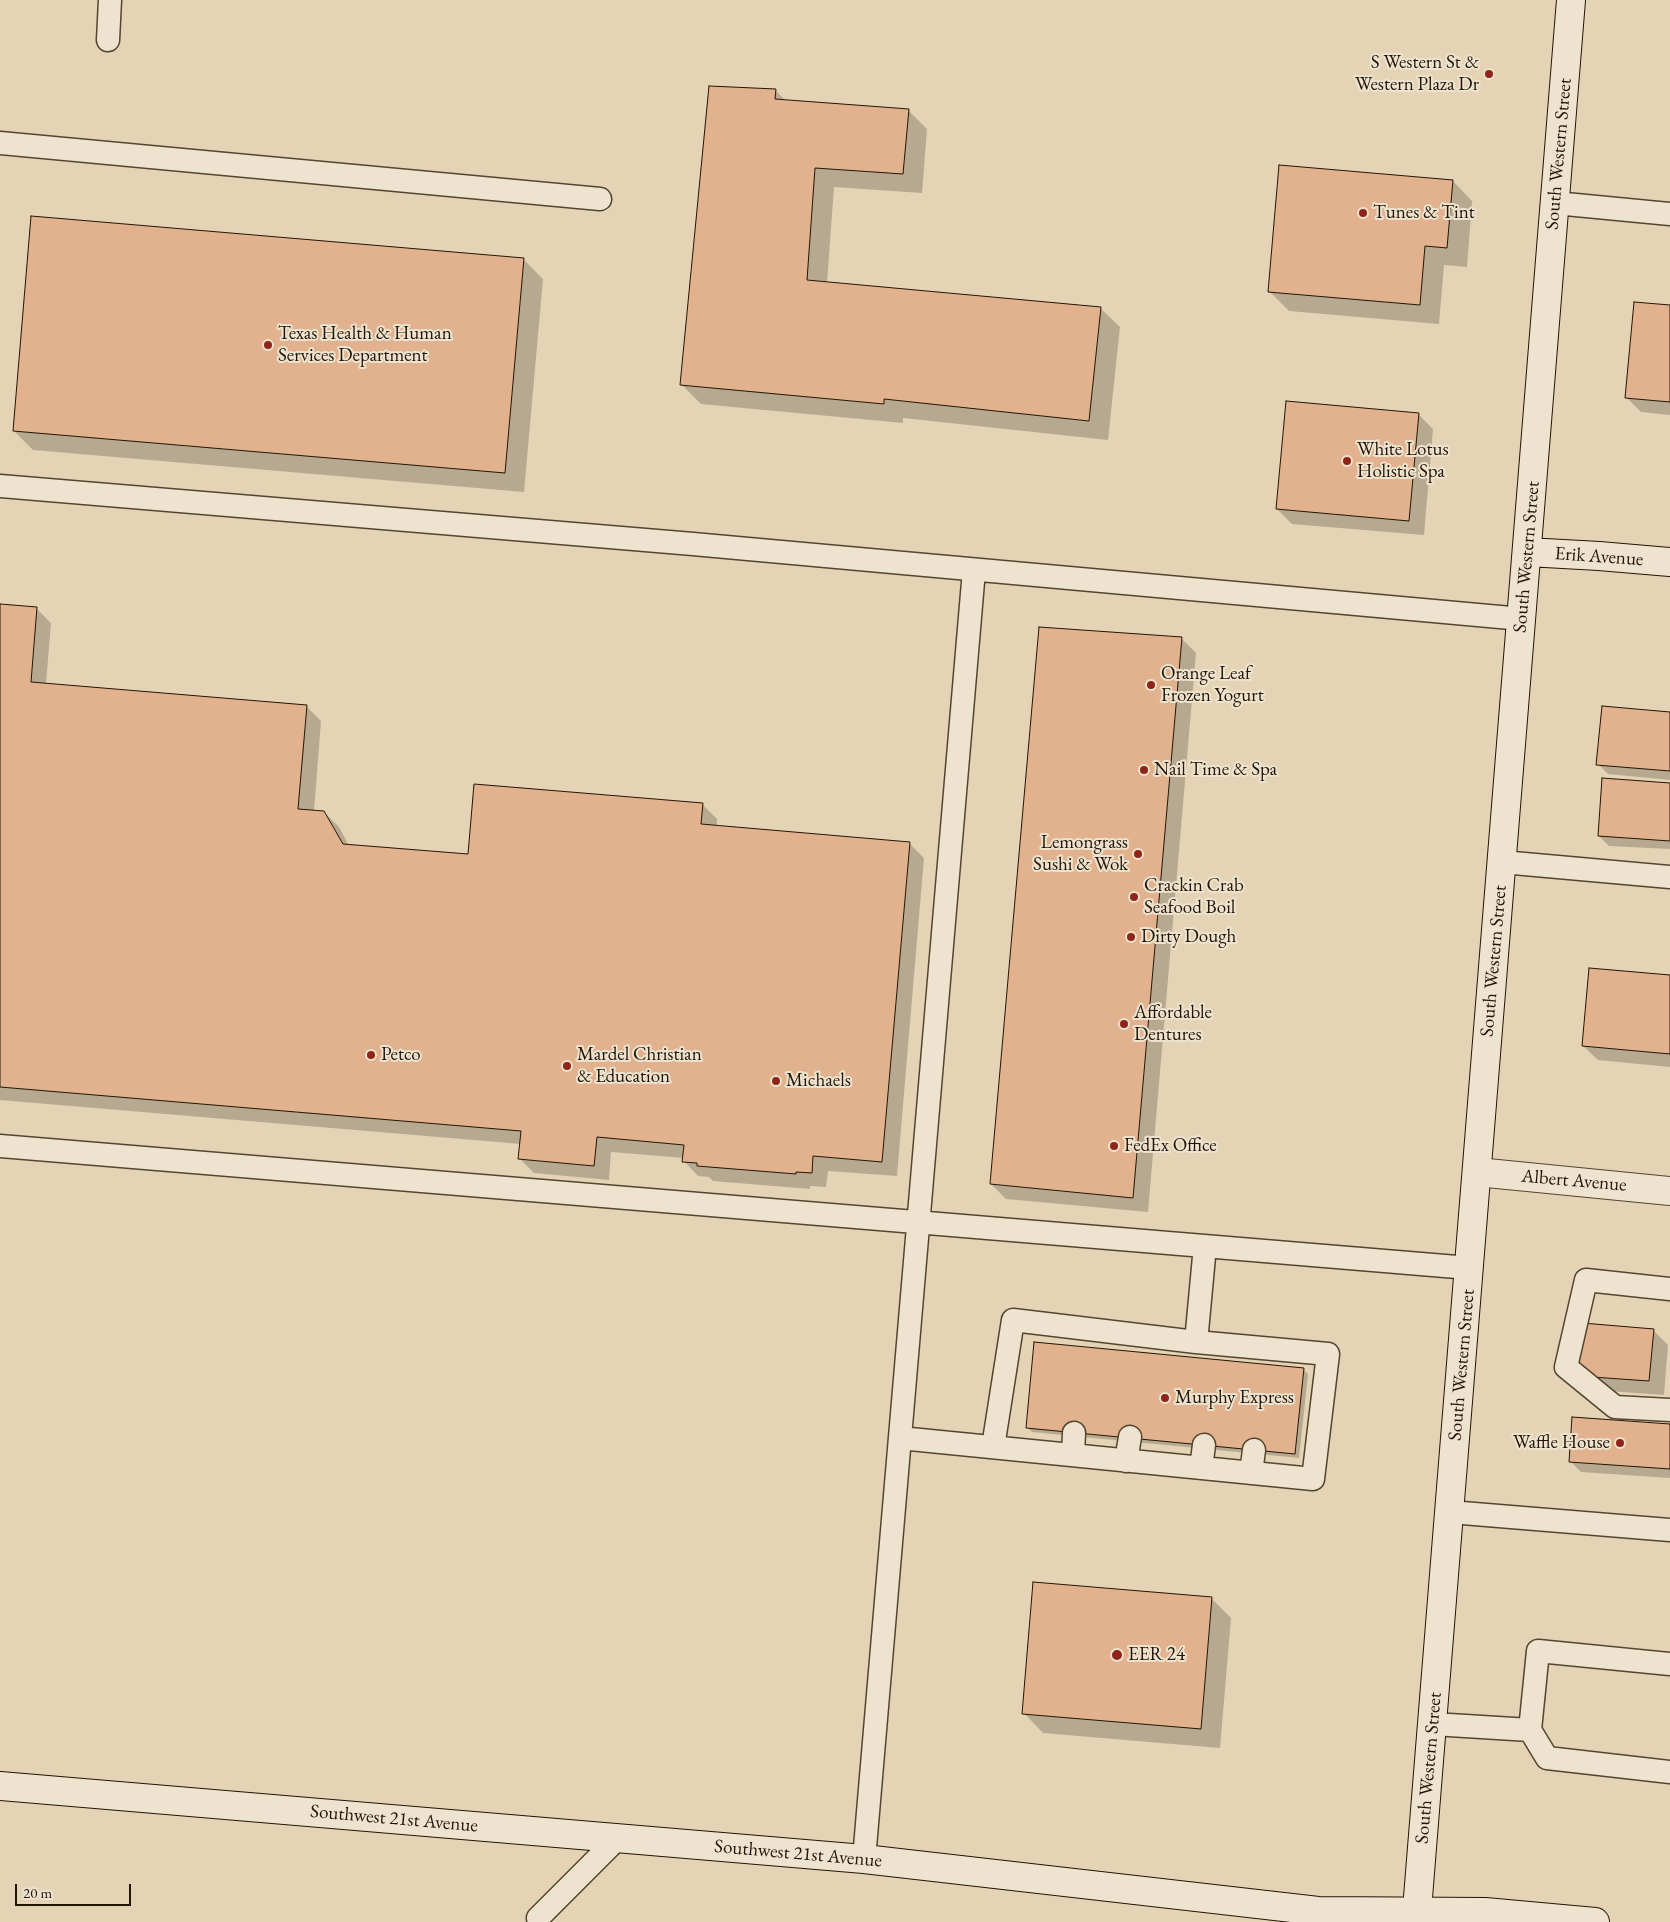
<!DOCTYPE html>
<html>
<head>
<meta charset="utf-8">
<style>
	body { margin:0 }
	#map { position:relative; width:1670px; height:1922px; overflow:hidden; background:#e4d4b5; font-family:"EB Garamond",serif }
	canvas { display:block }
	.scale { position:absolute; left:15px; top:1884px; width:116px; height:22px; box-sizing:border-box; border:2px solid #231504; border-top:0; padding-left:6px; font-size:15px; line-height:18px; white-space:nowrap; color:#231504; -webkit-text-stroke:4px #ede3cf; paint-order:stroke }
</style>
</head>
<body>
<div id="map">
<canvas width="1670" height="1922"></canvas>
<div class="scale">20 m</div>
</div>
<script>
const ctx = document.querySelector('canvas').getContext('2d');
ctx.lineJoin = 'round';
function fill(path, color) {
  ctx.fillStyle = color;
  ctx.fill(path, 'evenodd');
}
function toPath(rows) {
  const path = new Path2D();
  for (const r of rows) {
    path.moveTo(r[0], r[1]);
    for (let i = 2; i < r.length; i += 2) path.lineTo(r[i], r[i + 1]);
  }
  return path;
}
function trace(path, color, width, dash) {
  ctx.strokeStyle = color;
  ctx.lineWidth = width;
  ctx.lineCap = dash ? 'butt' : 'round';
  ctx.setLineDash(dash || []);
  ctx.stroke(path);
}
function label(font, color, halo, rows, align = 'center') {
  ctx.font = font + ' "EB Garamond",serif';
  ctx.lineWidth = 4;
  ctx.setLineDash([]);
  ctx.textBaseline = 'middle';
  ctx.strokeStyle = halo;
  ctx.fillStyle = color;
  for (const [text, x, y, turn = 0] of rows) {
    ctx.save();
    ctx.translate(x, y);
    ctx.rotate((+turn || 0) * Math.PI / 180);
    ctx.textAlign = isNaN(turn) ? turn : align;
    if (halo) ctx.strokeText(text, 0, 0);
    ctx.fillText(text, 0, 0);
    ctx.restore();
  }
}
const shadow = toPath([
	[775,90,786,101,908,110,927,129,922,193,834,187,827,283,1100,308,1120,327,1108,440,903,418,903,423,701,404,681,384],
	[1453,181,1472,201,1467,267,1444,265,1439,324,1289,311,1269,291],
	[524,260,543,279,524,492,33,450,14,431],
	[1670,307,1670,415,1641,412,1627,398],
	[1418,414,1433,429,1424,535,1292,524,1277,509],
	[0,605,36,608,51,623,46,684,306,706,321,721,314,811,324,812,339,827,349,846,469,855,703,805,717,819,717,826,909,843,924,858,897,1176,828,1171,826,1187,810,1186,810,1189,713,1181,709,1177,698,1176,684,1161,684,1158,611,1152,609,1180,534,1173,520,1159,521,1144,0,1100],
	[1181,638,1196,653,1148,1212,1006,1199,991,1184],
	[1670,713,1670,780,1608,774,1598,764],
	[1670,784,1670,849,1609,846,1599,836],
	[1670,976,1670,1067,1598,1060,1583,1046],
	[1653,1330,1668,1345,1664,1395,1594,1390,1579,1375],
	[1303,1369,1308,1374,1299,1458,1032,1432,1027,1427],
	[1670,1425,1670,1478,1581,1472,1571,1462],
	[1211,1598,1231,1618,1220,1748,1043,1733,1024,1713]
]);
const building = toPath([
	[709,86,776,89,775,99,909,109,903,174,815,168,807,280,1101,307,1089,421,884,399,884,404,680,385,709,86],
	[1279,165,1453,180,1447,248,1425,246,1420,305,1268,292,1279,165],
	[31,216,524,258,505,473,13,431,31,216],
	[1634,302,1670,305,1670,402,1625,398,1634,302],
	[1286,401,1419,413,1409,521,1276,509,1286,401],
	[0,604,37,607,31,682,307,705,298,809,324,811,343,844,468,854,474,784,703,803,701,824,910,842,882,1162,813,1156,812,1173,796,1172,796,1174,697,1166,697,1163,682,1162,684,1145,597,1137,594,1166,518,1159,521,1131,0,1087,0,604],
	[1039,627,1182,637,1133,1198,990,1184,1039,627],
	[1602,706,1670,712,1670,771,1596,765,1602,706],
	[1602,778,1670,783,1670,841,1598,836,1602,778],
	[1589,968,1670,975,1670,1054,1582,1046,1589,968],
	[1582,1323,1654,1329,1649,1381,1578,1376,1582,1323],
	[1034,1342,1304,1368,1295,1454,1026,1428,1034,1342],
	[1572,1417,1670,1424,1670,1469,1569,1462,1572,1417],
	[1033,1582,1212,1597,1201,1729,1022,1714,1033,1582]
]);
const lane = toPath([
	[108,40,110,0],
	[0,143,600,199],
	[1555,203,1670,214],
	[0,486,693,544,1522,619],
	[1502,862,1670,877],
	[0,1146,1469,1268],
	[1670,1289,1586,1280,1566,1367,1615,1407,1670,1410],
	[900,1438,1313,1479,1328,1354,1196,1342,1205,1246],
	[993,1447,1013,1320,1196,1342],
	[1073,1455,1074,1433],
	[1126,1461,1130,1437],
	[1201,1468,1204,1445],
	[1251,1473,1254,1450],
	[1450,1512,1670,1530],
	[1670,1664,1538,1651,1530,1730,1547,1758,1670,1772],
	[1433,1724,1530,1730],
	[864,1859,974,570],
	[538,1918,618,1838]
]);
const street = toPath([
	[1477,1172,1670,1191]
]);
const secondary = toPath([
	[1527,552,1599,556,1670,562],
	[0,1786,864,1859,1318,1911,1485,1912,1595,1922],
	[1416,1922,1571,0]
]);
const markers = [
	[1489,74,5,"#8f2418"],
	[1363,213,5,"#8f2418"],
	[268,345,5,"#8f2418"],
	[1347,461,5,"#8f2418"],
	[1151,685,5,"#8f2418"],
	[1144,770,5,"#8f2418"],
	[1138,854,5,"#8f2418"],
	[1134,897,5,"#8f2418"],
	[1131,937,5,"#8f2418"],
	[1124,1024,5,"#8f2418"],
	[371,1055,5,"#8f2418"],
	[567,1066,5,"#8f2418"],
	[776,1081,5,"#8f2418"],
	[1114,1146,5,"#8f2418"],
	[1165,1398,5,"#8f2418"],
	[1620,1443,5,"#8f2418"],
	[1117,1655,6,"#8f2418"]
];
const poiNames = [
	["S Western St &",1479,63,"right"],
	["Western Plaza Dr",1479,85,"right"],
	["Tunes & Tint",1373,213],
	["Texas Health & Human",278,334],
	["Services Department",278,356],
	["White Lotus",1357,450],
	["Holistic Spa",1357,472],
	["Orange Leaf",1161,674],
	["Frozen Yogurt",1161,696],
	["Nail Time & Spa",1154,770],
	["Lemongrass",1128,843,"right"],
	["Sushi & Wok",1128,865,"right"],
	["Crackin Crab",1144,886],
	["Seafood Boil",1144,908],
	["Dirty Dough",1141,937],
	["Affordable",1134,1013],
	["Dentures",1134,1035],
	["Petco",381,1055],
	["Mardel Christian",577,1055],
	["& Education",577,1077],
	["Michaels",786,1081],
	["FedEx Office",1124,1146],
	["Murphy Express",1175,1398],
	["Waffle House",1610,1443,"right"],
	["EER 24",1128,1655]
];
const streetNames = [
	["South Western Street",1559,154,-85],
	["South Western Street",1527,557,-85],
	["Erik Avenue",1599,557,4],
	["South Western Street",1494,961,-85],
	["Albert Avenue",1574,1181,5],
	["South Western Street",1462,1365,-85],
	["South Western Street",1429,1768,-85],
	["Southwest 21st Avenue",394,1819,5],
	["Southwest 21st Avenue",798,1854,5]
];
fill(shadow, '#0003');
fill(building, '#e1b28d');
trace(building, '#231504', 1);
trace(lane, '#534530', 25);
trace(street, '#534530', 30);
trace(secondary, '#231504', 30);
trace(lane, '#ede3cf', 22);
trace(street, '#ede3cf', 28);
trace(secondary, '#ede3cf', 28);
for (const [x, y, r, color] of markers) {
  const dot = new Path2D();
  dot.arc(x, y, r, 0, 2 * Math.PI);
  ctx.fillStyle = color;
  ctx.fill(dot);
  trace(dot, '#ede3cf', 2);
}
label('19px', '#231504', '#ede3cf', poiNames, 'left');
label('19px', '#231504', '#ede3cf', streetNames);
</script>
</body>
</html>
